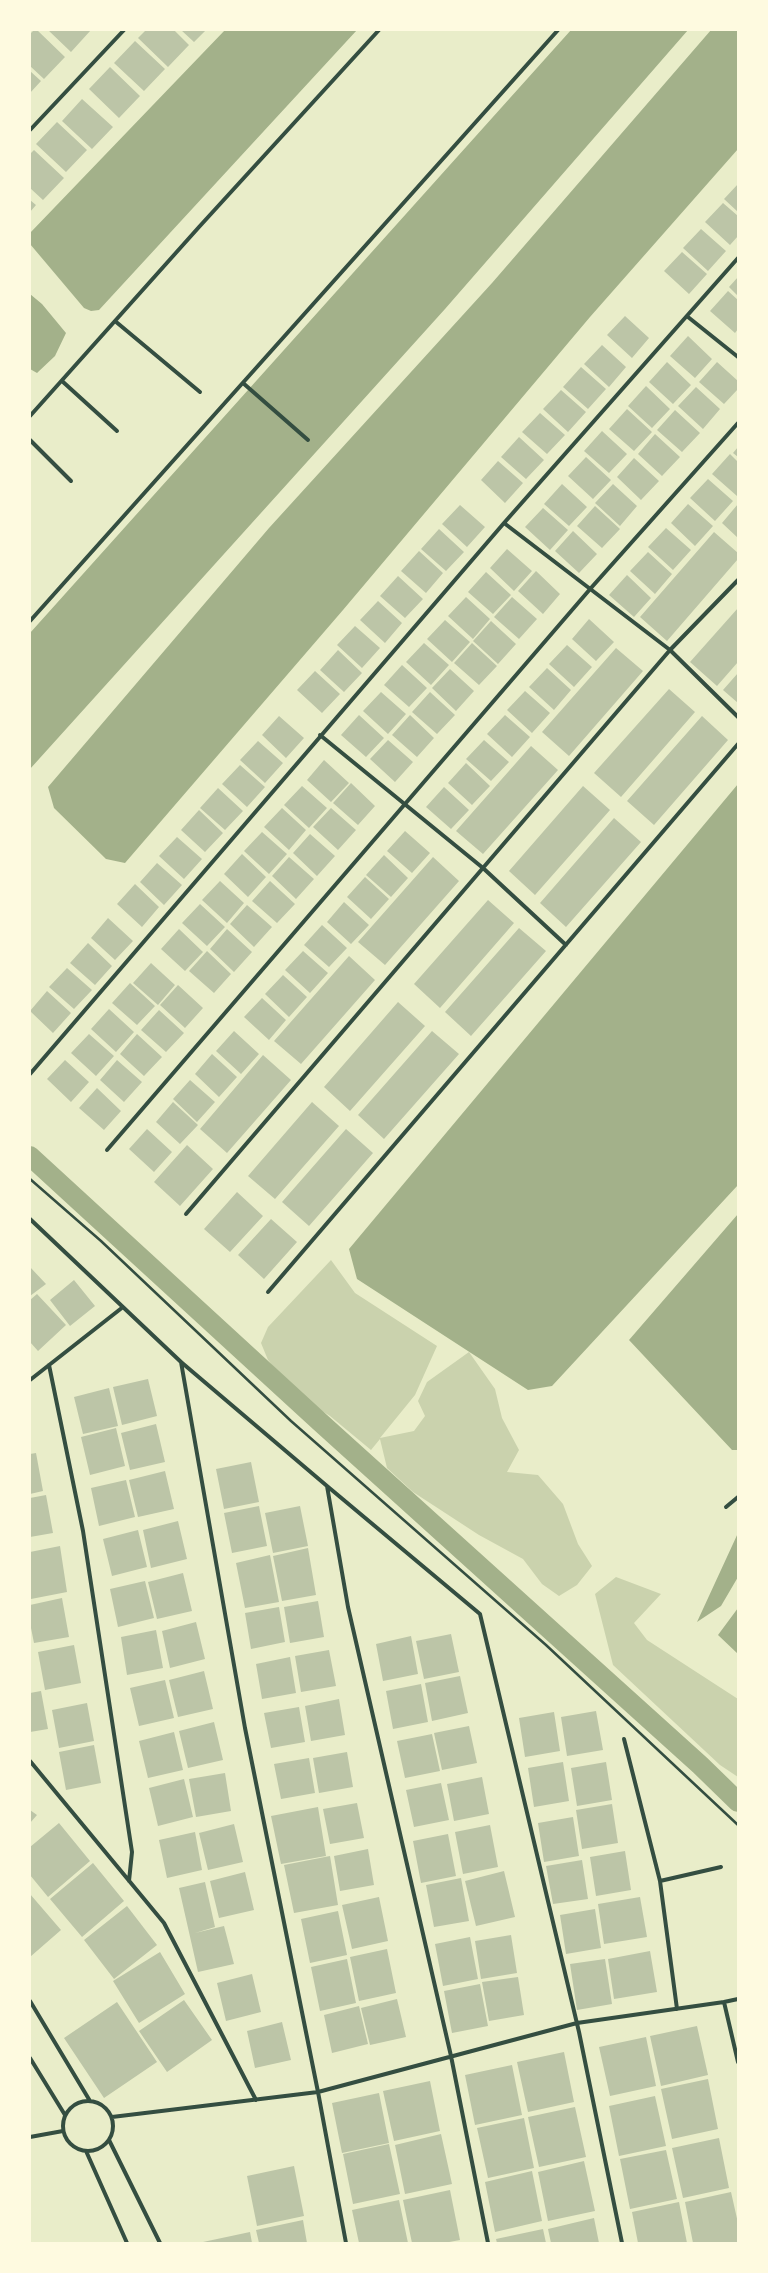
<!DOCTYPE html>
<html>
<head>
<meta charset="utf-8">
<style>
	body { margin:0 }
	#map { position:relative; width:768px; height:2273px; overflow:hidden; background:#e9edc9; font-family:Quicksand,sans-serif }
	canvas { display:block }
	.frame { position:absolute; inset:0; border:31px solid #fefae0; pointer-events:none }
</style>
</head>
<body>
<div id="map">
<canvas width="768" height="2273"></canvas>
<div class="frame"></div>
</div>
<script>
const ctx = document.querySelector('canvas').getContext('2d');
ctx.lineJoin = 'round';
function fill(path, color) {
  ctx.fillStyle = color;
  ctx.fill(path, 'evenodd');
}
function toPath(rows) {
  const path = new Path2D();
  for (const r of rows) {
    if (r.length === 3) {
      path.moveTo(r[0] + r[2], r[1]);
      path.arc(r[0], r[1], r[2], 0, 2 * Math.PI);
      continue;
    }
    path.moveTo(r[0], r[1]);
    for (let i = 2; i < r.length; i += 2) path.lineTo(r[i], r[i + 1]);
  }
  return path;
}
function trace(path, color, width, dash) {
  ctx.strokeStyle = color;
  ctx.lineWidth = width;
  ctx.lineCap = dash ? 'butt' : 'round';
  ctx.setLineDash(dash || []);
  ctx.stroke(path);
}
const green = toPath([
	[331,1260,355,1293,437,1346,415,1395,380,1438,414,1431,425,1416,418,1401,427,1382,469,1352,495,1389,502,1418,519,1450,507,1472,538,1475,563,1504,578,1544,592,1566,577,1585,559,1596,542,1584,523,1559,479,1535,413,1492,387,1468,380,1439,371,1450,330,1416,298,1396,268,1360,261,1343,268,1327],
	[616,1577,661,1594,634,1623,647,1640,738,1699,738,1777,720,1765,613,1665,595,1594]
]);
const water = toPath([
	[225,30,357,30,99,310,91,311,84,308,30,244,30,233],
	[571,30,688,30,445,309,30,769,30,633],
	[711,30,738,30,738,149,590,317,343,610,125,863,106,859,54,808,48,787,269,528,492,283],
	[30,294,42,304,66,333,55,356,37,373,30,369],
	[738,784,738,1185,552,1386,528,1390,357,1279,349,1249],
	[738,1214,738,1450,732,1450,629,1340],
	[738,1533,738,1577,721,1606,697,1622],
	[738,1608,738,1654,718,1635]
]);
const canal = toPath([
	[30,1156,320,1422,700,1765,738,1802]
]);
const building = toPath([
	[34,30,37,30,65,57,44,79,30,66,30,34],
	[48,30,91,30,71,52],
	[146,30,174,30,189,45,168,67,138,38],
	[181,30,206,30,194,42],
	[135,41,165,69,144,91,114,63],
	[110,67,140,96,119,118,89,89],
	[30,71,41,81,30,93],
	[82,99,113,127,92,149,62,121],
	[57,122,87,150,66,172,36,144],
	[34,150,64,178,43,200,30,188,30,154],
	[738,184,738,212,724,199],
	[30,200,36,205,30,212],
	[723,203,738,216,738,236,730,245,705,222],
	[701,229,726,251,708,271,683,248],
	[682,252,707,274,689,294,664,271],
	[738,277,738,296,729,287],
	[728,291,738,300,738,329,735,333,710,311],
	[625,316,649,338,632,358,607,335],
	[688,336,712,359,695,378,670,356],
	[602,345,626,367,609,387,584,364],
	[667,362,691,385,673,404,649,382],
	[717,362,738,381,738,389,724,404,699,382],
	[581,367,606,389,588,409,563,387],
	[646,386,670,409,652,428,628,406],
	[696,387,720,409,703,429,678,406],
	[561,390,586,412,568,432,543,409],
	[627,409,652,432,634,451,609,429],
	[675,410,700,433,682,452,657,430],
	[540,413,565,435,547,454,522,432],
	[602,431,627,454,609,473,584,451],
	[655,434,680,457,662,476,638,454],
	[519,437,544,460,526,479,501,457],
	[738,447,738,457,733,453],
	[730,454,738,462,737,496,712,474],
	[586,457,611,480,593,499,568,476],
	[634,458,659,481,641,500,617,477],
	[498,461,523,483,505,503,481,480],
	[708,479,733,501,715,521,690,498],
	[562,484,587,507,569,526,544,504],
	[613,484,637,506,620,526,595,503],
	[688,504,713,526,695,546,671,523],
	[738,504,738,538,722,523],
	[460,505,485,527,467,547,442,524],
	[595,506,620,529,602,548,577,526],
	[543,508,568,530,550,550,525,527],
	[666,528,691,550,673,570,648,547],
	[439,529,464,552,446,571,421,549],
	[573,531,597,554,579,573,555,551],
	[714,532,738,553,738,559,667,641,640,617],
	[507,549,532,571,514,591,490,568],
	[419,551,443,573,426,593,401,571],
	[648,552,672,574,655,594,630,571],
	[536,571,560,594,543,614,518,591],
	[486,572,511,595,493,614,468,592],
	[627,575,651,598,634,617,609,595],
	[398,576,423,599,405,618,380,596],
	[466,597,490,619,473,639,448,616],
	[512,597,537,619,519,639,494,617],
	[378,601,402,623,385,643,360,620],
	[738,608,738,662,717,686,690,662],
	[589,619,614,642,596,661,572,639],
	[445,620,470,642,452,662,427,639],
	[491,621,516,644,498,664,473,641],
	[355,626,380,648,362,668,337,645],
	[424,643,449,665,431,685,406,662],
	[472,643,497,666,479,685,454,663],
	[567,645,592,667,574,687,549,664],
	[616,648,643,671,569,756,542,732],
	[338,650,362,673,344,692,320,670],
	[402,665,427,688,409,707,384,685],
	[547,668,571,690,554,710,529,687],
	[450,669,474,691,456,711,432,688],
	[315,671,340,694,322,713,297,690],
	[738,673,738,703,723,690],
	[669,689,695,712,621,797,594,773],
	[525,691,550,713,532,733,507,710],
	[381,692,406,714,388,734,363,711],
	[430,692,455,715,437,734,412,712],
	[359,715,384,738,366,757,341,735],
	[410,715,434,738,417,757,392,735],
	[505,715,530,737,512,757,487,734],
	[279,716,304,738,286,758,262,735],
	[702,716,728,740,654,825,627,801],
	[388,740,413,762,395,782,370,759],
	[484,740,509,762,491,781,466,759],
	[258,741,283,763,265,783,240,760],
	[531,746,558,770,483,854,456,831],
	[324,760,349,783,331,802,307,780],
	[466,763,490,786,472,805,448,783],
	[240,765,265,787,247,807,222,784],
	[351,783,375,806,358,825,333,803],
	[302,786,327,808,309,828,284,805],
	[583,786,610,810,535,895,509,871],
	[444,787,469,810,451,829,426,807],
	[218,788,243,811,225,830,200,808],
	[282,808,306,830,289,850,264,827],
	[331,808,356,830,338,850,313,827],
	[199,810,223,833,205,852,181,830],
	[614,818,641,842,566,927,540,903],
	[405,831,430,853,412,873,387,851],
	[262,832,287,854,269,874,244,851],
	[310,834,335,856,317,876,293,853],
	[177,837,202,859,184,879,159,856],
	[242,854,266,877,248,897,224,874],
	[384,855,408,878,391,897,366,875],
	[289,857,314,879,296,899,272,876],
	[433,857,459,881,385,965,358,942],
	[157,863,182,885,164,905,140,882],
	[365,877,389,899,371,919,347,897],
	[220,881,244,903,227,923,202,900],
	[270,881,295,904,277,923,252,901],
	[135,884,159,907,142,927,117,904],
	[488,900,514,923,440,1008,414,984],
	[344,902,369,925,351,944,327,922],
	[200,904,225,927,207,946,182,923],
	[247,905,272,927,254,947,230,924],
	[108,918,133,941,115,960,91,938],
	[322,925,347,948,329,967,304,945],
	[519,928,546,951,471,1036,445,1012],
	[179,929,203,952,185,971,161,949],
	[227,929,252,952,234,972,210,949],
	[88,943,112,966,95,985,70,963],
	[207,951,231,974,214,993,189,971],
	[303,951,328,973,310,993,285,970],
	[349,956,375,980,301,1064,274,1041],
	[151,963,175,985,158,1005,133,983],
	[67,968,92,990,74,1009,49,987],
	[283,975,307,997,289,1017,265,994],
	[130,983,155,1006,137,1025,112,1003],
	[178,985,203,1008,185,1028,160,1005],
	[47,991,71,1013,53,1033,30,1011],
	[262,998,286,1020,269,1040,244,1017],
	[398,1002,425,1026,350,1111,324,1087],
	[109,1009,134,1032,116,1052,91,1029],
	[159,1010,184,1033,166,1052,141,1030],
	[234,1031,259,1054,241,1074,216,1051],
	[432,1031,459,1054,384,1139,358,1115],
	[89,1034,114,1056,96,1076,71,1053],
	[137,1034,162,1057,144,1076,120,1054],
	[212,1054,237,1077,219,1097,195,1074],
	[263,1055,291,1080,227,1153,200,1129],
	[65,1060,89,1082,71,1102,47,1079],
	[117,1060,142,1082,124,1102,100,1080],
	[190,1080,215,1102,197,1122,173,1099],
	[97,1088,121,1111,104,1130,79,1108],
	[173,1102,198,1125,180,1144,156,1122],
	[312,1102,339,1126,275,1199,248,1176],
	[147,1129,172,1152,154,1172,129,1149],
	[346,1129,373,1153,309,1226,282,1202],
	[187,1145,213,1169,180,1206,154,1182],
	[237,1192,263,1216,230,1252,204,1229],
	[271,1219,297,1242,264,1279,238,1255],
	[30,1267,46,1284,30,1296],
	[74,1280,95,1306,70,1326,50,1300],
	[37,1294,66,1325,38,1351,30,1342,30,1300],
	[148,1379,157,1416,122,1425,113,1387],
	[109,1388,118,1426,83,1434,74,1397],
	[156,1424,165,1462,130,1470,121,1433],
	[116,1428,125,1466,90,1475,81,1437],
	[36,1453,43,1491,30,1494,30,1454],
	[251,1462,259,1502,224,1509,216,1469],
	[165,1471,174,1509,138,1517,129,1480],
	[126,1480,135,1517,99,1526,91,1488],
	[46,1495,53,1533,30,1537,30,1498],
	[259,1506,267,1546,232,1553,224,1513],
	[300,1506,308,1546,273,1553,265,1513],
	[178,1521,187,1559,151,1568,143,1530],
	[138,1530,147,1567,112,1576,103,1539],
	[60,1546,67,1592,31,1599,30,1552],
	[308,1548,316,1595,282,1601,273,1556],
	[270,1555,279,1602,245,1608,236,1563],
	[183,1573,192,1611,157,1619,148,1582],
	[145,1581,154,1618,118,1627,110,1589],
	[62,1598,69,1637,34,1643,30,1623,30,1605],
	[318,1601,324,1637,290,1643,284,1607],
	[279,1607,285,1642,251,1649,245,1613],
	[196,1622,205,1659,170,1668,162,1631],
	[156,1630,163,1668,127,1675,121,1637],
	[451,1634,459,1672,424,1679,416,1641],
	[411,1636,418,1674,383,1681,376,1644],
	[74,1645,81,1683,45,1690,38,1652],
	[329,1650,336,1686,301,1692,295,1656],
	[290,1657,296,1693,262,1699,256,1664],
	[204,1671,213,1709,178,1717,169,1680],
	[460,1676,468,1713,432,1721,425,1683],
	[165,1680,174,1718,139,1726,130,1688],
	[421,1684,428,1722,393,1729,386,1691],
	[41,1691,48,1729,30,1732,30,1693],
	[339,1699,345,1735,311,1741,305,1706],
	[87,1703,94,1741,59,1748,52,1710],
	[299,1707,305,1742,271,1748,264,1713],
	[596,1711,603,1750,567,1756,561,1717],
	[554,1712,560,1751,525,1757,519,1718],
	[214,1722,223,1760,188,1768,179,1731],
	[469,1726,477,1763,442,1770,434,1733],
	[174,1732,183,1770,148,1778,139,1741],
	[432,1734,440,1771,405,1778,397,1741],
	[94,1745,101,1783,66,1790,59,1752],
	[347,1752,353,1787,319,1793,313,1758],
	[309,1758,315,1793,281,1799,274,1764],
	[563,1762,569,1801,534,1807,528,1768],
	[606,1762,612,1800,577,1806,571,1768],
	[225,1773,231,1811,196,1817,189,1779],
	[482,1777,489,1814,454,1821,447,1784],
	[184,1779,193,1817,158,1826,149,1788],
	[441,1783,449,1820,414,1827,406,1790],
	[357,1803,364,1838,330,1844,323,1809],
	[612,1804,618,1843,582,1849,576,1810],
	[318,1807,326,1856,281,1864,271,1816],
	[30,1810,37,1815,30,1823],
	[573,1817,579,1856,544,1862,538,1823],
	[59,1823,90,1861,48,1897,30,1875,30,1847],
	[234,1824,243,1862,208,1870,199,1833],
	[490,1825,498,1867,463,1874,455,1832],
	[195,1832,202,1870,167,1878,159,1840],
	[448,1834,456,1876,421,1883,413,1841],
	[368,1849,374,1885,340,1891,334,1856],
	[625,1851,631,1890,596,1896,590,1857],
	[330,1856,338,1905,294,1913,284,1865],
	[582,1860,588,1899,553,1904,546,1866],
	[93,1863,124,1901,82,1937,50,1899],
	[504,1871,515,1917,476,1926,465,1881],
	[245,1872,254,1910,219,1918,210,1881],
	[461,1878,469,1921,434,1927,426,1885],
	[205,1882,215,1927,195,1933,224,1926,234,1964,198,1972,179,1888],
	[30,1894,61,1930,30,1957],
	[379,1897,388,1941,352,1949,342,1905],
	[640,1897,647,1937,604,1944,598,1904],
	[127,1906,157,1945,114,1979,84,1940],
	[595,1909,601,1948,566,1954,560,1915],
	[338,1911,347,1955,310,1963,301,1919],
	[511,1935,517,1973,481,1979,475,1941],
	[470,1937,478,1979,443,1986,435,1944],
	[387,1949,396,1993,359,2001,350,1957],
	[650,1951,657,1992,614,1999,608,1959],
	[160,1952,185,1994,139,2023,113,1981],
	[347,1959,356,2003,320,2011,311,1967],
	[605,1959,612,2004,577,2010,570,1964],
	[252,1974,261,2012,226,2021,217,1983],
	[518,1977,524,2015,489,2021,482,1982],
	[480,1984,488,2026,452,2033,444,1991],
	[397,1999,406,2037,370,2045,361,2008],
	[184,2000,212,2040,167,2072,139,2031],
	[117,2002,157,2062,104,2098,64,2038],
	[359,2006,368,2044,332,2053,324,2015],
	[282,2022,291,2060,255,2068,247,2031],
	[697,2026,708,2075,661,2086,650,2036],
	[646,2037,656,2086,610,2096,599,2047],
	[564,2052,574,2102,528,2112,517,2062],
	[512,2065,522,2115,475,2125,465,2075],
	[708,2079,718,2129,672,2139,661,2089],
	[430,2081,440,2131,394,2141,383,2091],
	[379,2093,389,2143,342,2153,332,2103],
	[655,2096,666,2146,619,2156,609,2106],
	[575,2107,586,2157,539,2167,528,2117],
	[524,2118,534,2168,488,2178,477,2128],
	[441,2134,452,2184,405,2194,395,2145],
	[719,2138,729,2188,683,2198,672,2148],
	[389,2144,400,2194,353,2204,343,2154],
	[666,2150,677,2199,630,2209,620,2159],
	[584,2161,595,2211,548,2221,538,2172],
	[294,2166,304,2216,257,2226,247,2176],
	[532,2171,542,2221,495,2232,485,2182],
	[450,2190,460,2240,444,2243,412,2243,403,2200],
	[731,2192,738,2223,738,2242,693,2243,685,2202],
	[399,2200,408,2243,359,2243,352,2210],
	[679,2202,687,2243,638,2243,632,2212],
	[594,2218,599,2243,551,2243,548,2229],
	[303,2220,307,2243,259,2243,256,2230],
	[543,2229,546,2243,497,2243,496,2239],
	[250,2232,252,2243,203,2243,203,2242]
]);
const path = toPath([
	[30,1179,101,1241,291,1421,546,1645,738,1825]
]);
const minor = toPath([
	[30,130,124,30],
	[688,317,738,357],
	[115,321,200,392],
	[62,381,117,431],
	[243,383,308,440],
	[30,416,199,227,379,30],
	[30,440,71,481],
	[504,523,670,650,738,717],
	[30,621,558,30],
	[320,735,483,868,566,945],
	[30,1074,504,523,738,258],
	[107,1150,591,588,738,423],
	[186,1214,670,650,738,580],
	[30,1219,181,1362,245,1728,318,2092,346,2243],
	[268,1292,738,744],
	[181,1362,327,1486,348,1607,451,2056,488,2243],
	[49,1365,83,1531,132,1852,129,1881],
	[30,1380,123,1307],
	[327,1486,480,1614,579,2032,622,2243],
	[726,1507,738,1497],
	[624,1739,660,1881,677,2009],
	[30,1761,164,1923,256,2100],
	[660,1881,721,1867],
	[738,1999,724,2002,738,2062],
	[30,2001,90,2101],
	[30,2058,65,2115],
	[88,2126,25],
	[112,2117,318,2092,577,2023,724,2002],
	[30,2137,63,2131],
	[109,2140,160,2243],
	[86,2151,127,2243]
]);
fill(green, '#cad2ad');
fill(water, '#a3b18a');
trace(canal, '#a3b18a', 20);
fill(building, '#bcc5a7');
trace(path, '#344e41', 2.5);
trace(minor, '#344e41', 4);
</script>
</body>
</html>
